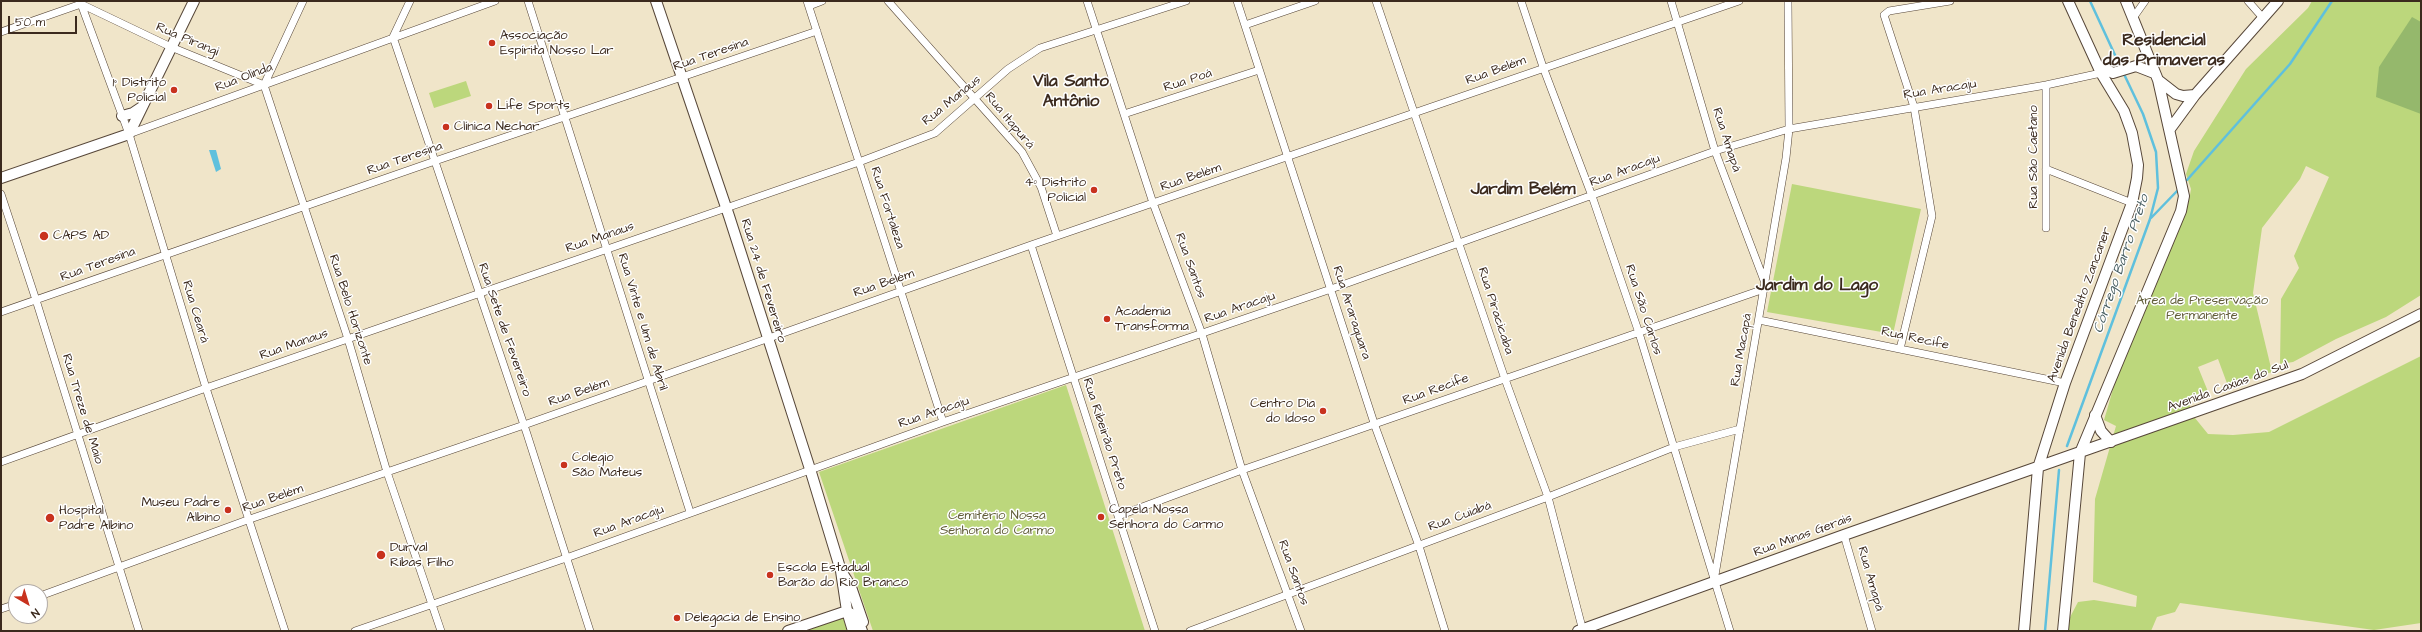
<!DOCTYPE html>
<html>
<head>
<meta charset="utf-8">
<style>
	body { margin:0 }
	#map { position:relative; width:2422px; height:632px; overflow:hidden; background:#f0e5c9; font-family:"Architects Daughter",sans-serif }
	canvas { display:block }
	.frame { position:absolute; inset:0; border:2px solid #3b2a1e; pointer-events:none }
	.north { position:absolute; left:8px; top:584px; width:40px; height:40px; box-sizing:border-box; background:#fff; border:1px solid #b1aaa5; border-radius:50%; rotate:142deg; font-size:11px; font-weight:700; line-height:16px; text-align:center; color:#3b2a1e }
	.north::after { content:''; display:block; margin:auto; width:14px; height:18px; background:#c8321e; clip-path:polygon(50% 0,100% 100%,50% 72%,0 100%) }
	.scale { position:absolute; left:8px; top:16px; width:69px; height:18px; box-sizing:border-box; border:2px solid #3b2a1e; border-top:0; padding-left:5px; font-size:12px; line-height:14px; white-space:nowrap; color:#3b2a1e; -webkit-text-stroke:3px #fff; paint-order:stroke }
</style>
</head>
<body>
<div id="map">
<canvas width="2422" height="632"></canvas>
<div class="frame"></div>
<div class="north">N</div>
<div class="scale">50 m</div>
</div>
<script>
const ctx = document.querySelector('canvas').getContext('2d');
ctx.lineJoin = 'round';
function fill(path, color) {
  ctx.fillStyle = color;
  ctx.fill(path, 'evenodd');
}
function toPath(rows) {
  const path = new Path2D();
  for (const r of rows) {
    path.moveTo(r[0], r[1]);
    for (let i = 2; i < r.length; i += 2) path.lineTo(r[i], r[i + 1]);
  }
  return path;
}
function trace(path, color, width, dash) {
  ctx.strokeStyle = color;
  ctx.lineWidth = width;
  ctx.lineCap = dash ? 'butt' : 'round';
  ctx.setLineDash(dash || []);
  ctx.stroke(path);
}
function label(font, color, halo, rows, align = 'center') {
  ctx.font = font + ' "Architects Daughter",sans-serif';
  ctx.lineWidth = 3;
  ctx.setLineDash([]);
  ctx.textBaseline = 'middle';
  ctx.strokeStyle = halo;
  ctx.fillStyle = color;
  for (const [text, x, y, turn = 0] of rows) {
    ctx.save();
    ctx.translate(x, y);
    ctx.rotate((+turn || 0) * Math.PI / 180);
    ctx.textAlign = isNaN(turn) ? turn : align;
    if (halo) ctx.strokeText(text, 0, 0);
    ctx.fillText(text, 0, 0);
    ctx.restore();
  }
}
const green = toPath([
	[2312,1,2421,1,2421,295,2386,317,2336,339,2293,362,2280,364,2281,299,2299,268,2294,256,2329,177,2306,166,2300,179,2262,228,2253,293,2272,372,2228,386,2218,359,2198,367,2209,394,2187,400,2195,418,2208,434,2233,435,2269,432,2421,356,2421,623,2374,630,2180,603,2175,612,2157,617,2151,631,2067,631,2067,623,2078,602,2094,600,2136,607,2137,596,2093,582,2095,499,2116,426,2104,420,2107,410,2119,368,2189,201,2191,189,2186,174,2194,151,2246,69,2308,8],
	[466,81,471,96,434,108,429,93],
	[1792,184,1921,209,1893,334,1767,312],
	[1066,385,1145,631,873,631,819,472],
	[843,617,847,631,802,631]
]);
const forest = toPath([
	[2412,17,2421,22,2421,114,2376,97,2379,67]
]);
const water = toPath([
	[209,150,216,150,221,169,216,172]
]);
const stream = toPath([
	[2090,1,2121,68],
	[2187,180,2290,64,2332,1],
	[2151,218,2179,189],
	[2067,446,2150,219,2158,188,2156,152,2143,114,2123,72],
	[2045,631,2059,470]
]);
const street = toPath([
	[80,1,129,134,206,388,285,631],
	[303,1,264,85,348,339,387,472,441,631],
	[410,1,393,37,527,434,590,631],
	[528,1,690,512],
	[807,1,943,422],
	[888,1,1022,152,1041,187,1057,236],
	[1087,1,1153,203,1202,334,1242,470,1301,631],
	[1237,1,1375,426,1419,546,1445,631],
	[1376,1,1505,379,1548,497,1583,631],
	[1521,1,1543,67,1592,196,1639,333,1730,631],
	[1671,1,1715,151,1765,283],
	[2248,1,2263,18],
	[81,4,171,47,264,85],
	[809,6,822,1],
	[2133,18,2145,1],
	[1245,25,1315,1],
	[1,32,81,4],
	[1124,114,1259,70],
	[129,134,495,1],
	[2046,169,2132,203],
	[1,194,36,300,139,631],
	[2046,228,2046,85],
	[1031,245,1155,631],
	[1,312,435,161,817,31],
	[1759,320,2065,383],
	[1900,349,1932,216,1914,107,1884,15,1889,11,1950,1],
	[1,462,206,388,859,162,935,133,1008,69,1040,48,1186,1],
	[1118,516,1242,470,1764,289],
	[1844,535,1872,631],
	[1714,581,1786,158,1789,129,1788,1],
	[40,596,250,519,524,425,1031,245,1739,1],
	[1,609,16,604],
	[355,631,569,557,943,422,1331,289,1715,151,1789,129,2046,85,2101,73],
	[1190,631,1548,497,1674,447,1740,429]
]);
const secondary = toPath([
	[656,1,729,216,810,469,841,571,847,611,853,631],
	[2099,66,2113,73,2136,66,2154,73],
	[2158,80,2176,94,2183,96,2195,95],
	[122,116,133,113,142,107],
	[2170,129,2195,95,2278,1],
	[1,178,129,134,194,1],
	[2095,415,2101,431,2111,442],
	[843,574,851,587,863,622],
	[788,631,847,611,857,618,862,631],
	[1578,631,1844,535,2302,374,2421,314],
	[2024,631,2038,468,2065,383,2132,203,2137,178,2138,165,2132,133,2124,111,2101,73,2068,1],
	[2063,631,2080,453,2181,211,2184,196,2158,80,2126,1]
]);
const markers = [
	[492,43,4,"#c8321e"],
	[174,90,4,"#c8321e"],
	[489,106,4,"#c8321e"],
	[446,127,4,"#c8321e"],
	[1094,190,4,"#c8321e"],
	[44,236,5,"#c8321e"],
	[1107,319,4,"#c8321e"],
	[1323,411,4,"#c8321e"],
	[564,465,4,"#c8321e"],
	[228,510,4,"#c8321e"],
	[1101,517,4,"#c8321e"],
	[50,518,5,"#c8321e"],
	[381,555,5,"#c8321e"],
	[770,575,4,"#c8321e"],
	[677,618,4,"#c8321e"]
];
const poiNames = [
	["Associação",500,36],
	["Espírita Nosso Lar",500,51],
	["1° Distrito",166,83,"right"],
	["Policial",166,98,"right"],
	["Life Sports",497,106],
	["Clínica Nechar",454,127],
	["4º Distrito",1086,183,"right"],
	["Policial",1086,198,"right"],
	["CAPS AD",53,236],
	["Academia",1115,312],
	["Transforma",1115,327],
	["Centro Dia",1315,404,"right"],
	["do Idoso",1315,419,"right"],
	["Colegio",572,458],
	["São Mateus",572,473],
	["Museu Padre",220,503,"right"],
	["Albino",220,518,"right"],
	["Capela Nossa",1109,510],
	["Senhora do Carmo",1109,525],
	["Hospital",59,511],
	["Padre Albino",59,526],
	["Durval",390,548],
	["Ribas Filho",390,563],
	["Escola Estadual",778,568],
	["Barão do Rio Branco",778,583],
	["Delegacia de Ensino",685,618]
];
const streetNames = [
	["Rua Pirangi",187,40,23],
	["Rua Teresina",711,55,-19],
	["Rua Belém",1496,71,-20],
	["Rua Olinda",244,78,-21],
	["Rua Poá",1188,81,-18],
	["Rua Aracaju",1940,90,-9],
	["Rua Manaus",952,101,-39],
	["Rua Itapurá",1009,121,50],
	["Rua Amapá",1726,140,72],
	["Rua São Caetano",2034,157,-90],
	["Rua Teresina",405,159,-19],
	["Rua Aracaju",1625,171,-20],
	["Rua Belém",1191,178,-19],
	["Rua Fortaleza",887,208,72],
	["Rua Manaus",600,238,-19],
	["Rua Teresina",98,265,-20],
	["Rua Santos",1190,266,70],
	["Rua 24 de Fevereiro",763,281,73],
	["Rua Belém",884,284,-19],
	["Avenida Benedito Zancaner",2080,305,-70],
	["Rua Aracaju",1240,308,-19],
	["Rua Belo Horizonte",350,310,72],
	["Rua São Carlos",1643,310,72],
	["Rua Piracicaba",1495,311,72],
	["Rua Ceará",195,312,73],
	["Rua Araraquara",1351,313,72],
	["Rua Vinte e Um de Abril",642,322,73],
	["Rua Sete de Fevereiro",504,330,71],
	["Rua Recife",1915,339,12],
	["Rua Manaus",294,345,-19],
	["Rua Macapá",1742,350,-80],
	["Avenida Caxias do Sul",2228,387,-20],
	["Rua Recife",1436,390,-20],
	["Rua Belém",579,393,-19],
	["Rua Treze de Maio",82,409,73],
	["Rua Aracaju",934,413,-19],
	["Rua Ribeirão Preto",1104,434,72],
	["Rua Belém",273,499,-19],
	["Rua Cuiabá",1460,517,-20],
	["Rua Aracaju",629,522,-20],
	["Rua Minas Gerais",1803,536,-20],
	["Rua Santos",1293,573,70],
	["Rua Amapá",1870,579,74]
];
const parkNames = [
	["Área de Preservação",2202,301],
	["Permanente",2202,316],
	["Cemitério Nossa",997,516],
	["Senhora do Carmo",997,531]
];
const waterNames = [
	["Córrego Barro Preto",2122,264,-71]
];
const districtNames = [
	["Residencial",2164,41],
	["das Primaveras",2164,61],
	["Vila Santo",1071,82],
	["Antônio",1071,102],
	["Jardim Belém",1523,190],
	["Jardim do Lago",1817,286]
];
fill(green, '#bcd77c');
fill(forest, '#95b86c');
fill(water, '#5fc0dd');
trace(stream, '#5fc0dd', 2.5);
trace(street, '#564638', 8);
trace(secondary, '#564638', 12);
trace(street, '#fff', 7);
trace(secondary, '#fff', 10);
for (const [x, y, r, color] of markers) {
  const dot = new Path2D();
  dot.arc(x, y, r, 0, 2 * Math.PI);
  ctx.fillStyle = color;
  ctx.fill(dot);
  trace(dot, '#fff', 1.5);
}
label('13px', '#3b2a1e', '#fff', poiNames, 'left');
label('13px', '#3b2a1e', '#fff', streetNames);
label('13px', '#625e3a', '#fff', parkNames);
label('italic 14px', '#485e61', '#fff', waterNames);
label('bold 17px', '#3b2a1e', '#fff', districtNames);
</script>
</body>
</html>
